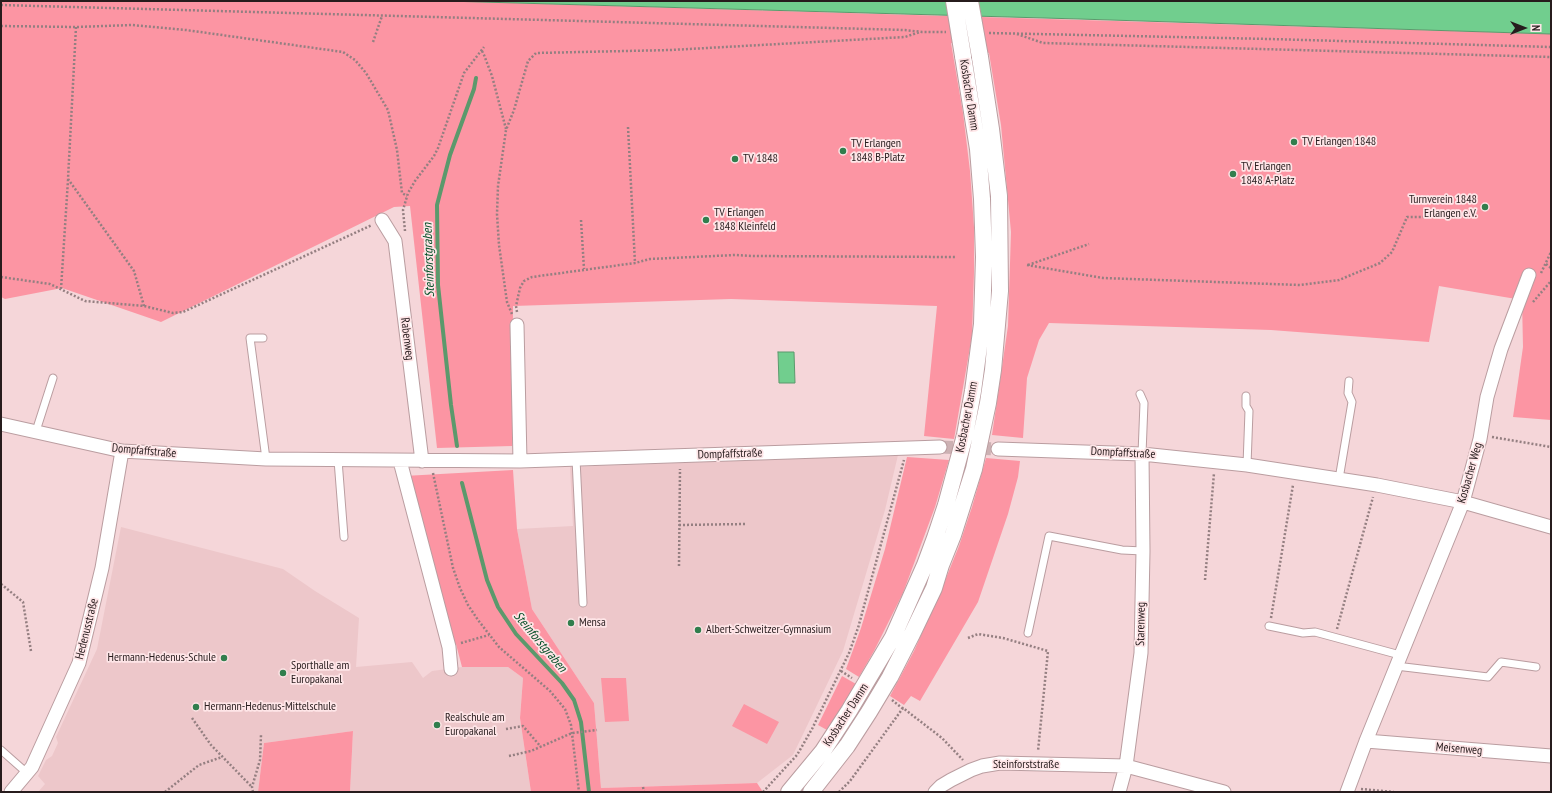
<!DOCTYPE html>
<html>
<head>
<meta charset="utf-8">
<style>
	body { margin:0 }
	#map { position:relative; width:1552px; height:793px; overflow:hidden; background:#f5d6d9; font-family:"PT Sans Narrow",sans-serif }
	canvas { display:block }
	.frame { position:absolute; inset:0; border:2px solid #271c1d; pointer-events:none }
	.north { position:absolute; left:1504px; top:8px; width:40px; height:40px; -webkit-text-stroke:3px #fee5e7; paint-order:stroke; rotate:90deg; font-size:11px; font-weight:700; line-height:16px; text-align:center; color:#271c1d }
	.north::after { content:''; display:block; margin:auto; width:14px; height:18px; background:#271c1d; clip-path:polygon(50% 0,100% 100%,50% 72%,0 100%) }
</style>
</head>
<body>
<div id="map">
<canvas width="1552" height="793"></canvas>
<div class="frame"></div>
<div class="north">N</div>
</div>
<script>
const ctx = document.querySelector('canvas').getContext('2d');
ctx.lineJoin = 'round';
function fill(path, color) {
  ctx.fillStyle = color;
  ctx.fill(path, 'evenodd');
}
function toPath(rows) {
  const path = new Path2D();
  for (const r of rows) {
    path.moveTo(r[0], r[1]);
    for (let i = 2; i < r.length; i += 2) path.lineTo(r[i], r[i + 1]);
  }
  return path;
}
function trace(path, color, width, dash) {
  ctx.strokeStyle = color;
  ctx.lineWidth = width;
  ctx.lineCap = dash ? 'butt' : 'round';
  ctx.setLineDash(dash || []);
  ctx.stroke(path);
}
function label(font, color, halo, rows, align = 'center') {
  ctx.font = font + ' "PT Sans Narrow",sans-serif';
  ctx.lineWidth = 3.5;
  ctx.setLineDash([]);
  ctx.textBaseline = 'middle';
  ctx.strokeStyle = halo;
  ctx.fillStyle = color;
  for (const [text, x, y, turn = 0] of rows) {
    ctx.save();
    ctx.translate(x, y);
    ctx.rotate((+turn || 0) * Math.PI / 180);
    ctx.textAlign = isNaN(turn) ? turn : align;
    if (halo) ctx.strokeText(text, 0, 0);
    ctx.fillText(text, 0, 0);
    ctx.restore();
  }
}
const built = toPath([
	[898,455,885,510,843,651,793,755,757,783,601,788,594,703,532,609,517,529,573,526,570,467],
	[121,527,283,569,315,591,359,618,356,667,412,662,423,678,432,671,462,667,508,667,523,678,520,718,531,792,350,792,353,731,264,743,258,792,38,792,45,784,38,776,46,760,52,756,58,743,56,737,97,649]
]);
const green = toPath([
	[1,1,446,1,1551,34,1551,420,1513,417,1523,347,1522,300,1439,286,1429,342,1271,330,1049,323,1039,340,1027,378,1023,438,992,435,1008,326,1011,232,1001,125,989,53,951,43,963,113,970,171,974,227,974,272,972,336,954,439,924,436,937,306,731,299,513,306,512,446,437,448,410,206,394,207,161,322,62,288,5,299,1,297],
	[907,457,949,460,935,507,903,593,874,651,859,677,846,669,861,628,885,549],
	[986,458,1020,461,1018,477,1008,514,978,602,920,701,911,696,904,705,890,696,914,651,942,588,959,546,972,507],
	[513,470,517,529,532,609,594,703,601,788,757,783,763,792,531,792,520,718,523,678,508,667,462,667,456,644,449,647,404,476],
	[842,676,856,684,827,730,818,725],
	[601,678,626,678,629,721,605,722],
	[744,704,779,722,767,744,732,726],
	[353,731,350,792,258,792,264,743]
]);
const water = toPath([
	[446,1,1551,1,1551,34,1079,19,446,1],
	[778,352,794,352,795,383,779,383,778,352]
]);
const stream = toPath([
	[457,446,451,405,438,285,437,205,450,155,474,89,476,78],
	[462,483,487,580,498,607,516,634,562,683,574,700,581,722,589,792]
]);
const minorTunnel = toPath([
	[940,447,998,449]
]);
const path = toPath([
	[1,5,905,30,922,32,946,32],
	[1,26,76,27,132,25,186,30,343,52,355,60,366,73,388,110,397,150,402,193,407,196],
	[76,27,68,179,134,271,144,306],
	[989,33,1270,39,1551,47],
	[1017,34,1043,43,1551,57],
	[373,42,382,16],
	[482,51,484,55,492,76,506,129],
	[628,127,635,263],
	[581,220,584,269],
	[405,231,403,210,408,193,415,181,434,156,438,148,464,73,484,47],
	[1546,264,1551,268],
	[1027,265,1103,278,1300,285,1339,280,1380,263,1392,252,1407,217,1427,217],
	[1028,265,1089,244],
	[1541,273,1551,252],
	[1,277,50,284,85,301,144,306,173,313,183,312,372,225],
	[61,289,68,180],
	[1533,302,1551,281],
	[517,312,516,306,520,288,524,281,532,277,635,263,650,259,735,255,752,256,955,257],
	[512,314,507,302,499,245,497,214,498,186,506,130,514,110,528,61,536,53,671,50,905,37,920,32],
	[1492,437,1551,447],
	[433,473,453,568,460,588,468,605,478,620,499,647,550,691,565,709,571,725,579,792],
	[679,525,746,524],
	[679,566,680,469],
	[1205,580,1214,473],
	[1,584,23,602,31,651],
	[1271,618,1293,485],
	[1337,629,1373,497],
	[968,638,978,634,1003,638,1048,651,1038,751],
	[461,643,489,635],
	[841,671,852,678],
	[892,700,902,708],
	[192,718,211,745,252,787],
	[506,729,523,726,541,747],
	[509,756,531,751,572,733,597,730],
	[643,787,644,792],
	[1361,789,1394,792],
	[165,792,199,765,222,757],
	[253,792,252,787,260,760,261,735],
	[763,792,797,755,812,729,849,653,858,628,904,460],
	[839,792,850,781,903,708,942,738,963,760]
]);
const service = toPath([
	[263,338,250,338,266,459],
	[1140,394,1144,403,1142,454],
	[1246,396,1246,406,1249,411,1247,465],
	[36,431,53,378],
	[576,459,583,603],
	[338,460,344,537],
	[1339,479,1352,402,1348,393,1349,381],
	[1269,626,1303,633,1315,632,1400,655],
	[1028,633,1049,536,1122,550,1143,551],
	[1396,666,1488,677,1501,662,1536,667],
	[1,750,27,773]
]);
const minor = toPath([
	[382,220,395,241,422,461],
	[517,325,520,461],
	[1,424,122,451,266,459,520,461,940,447],
	[998,449,1142,454,1247,465,1377,485,1463,502,1551,527],
	[400,461,449,647,451,669],
	[1366,741,1551,756],
	[11,792,32,767,79,663,102,568,122,451],
	[935,792,941,786,951,780,971,770,982,766,1000,763,1126,766,1224,792],
	[1119,792,1126,766,1141,653,1143,551,1142,454],
	[1347,792,1366,741,1463,502,1480,439,1487,397,1501,349,1529,275]
]);
const tertiary = toPath([
	[789,792,823,751,849,711,893,637,925,565,935,538,946,505,965,435,973,391,982,324,984,257,982,199,978,149,963,56],
	[811,792,847,746,869,712,890,677,912,634,934,588,941,565,953,535,974,469,988,403,993,370,1000,291,999,196,991,129,980,57]
]);
const tertiaryBridge = toPath([
	[954,1,963,56],
	[970,1,980,57]
]);
const markers = [
	[1294,142,4,"#317e4d"],
	[843,151,4,"#317e4d"],
	[735,159,4,"#317e4d"],
	[1233,174,4,"#317e4d"],
	[1485,207,4,"#317e4d"],
	[706,220,4,"#317e4d"],
	[571,623,4,"#317e4d"],
	[698,630,4,"#317e4d"],
	[224,658,4,"#317e4d"],
	[283,673,4,"#317e4d"],
	[196,707,4,"#317e4d"],
	[437,725,4,"#317e4d"]
];
const streetNames = [
	["Kosbacher Damm",969,95,81],
	["Rabenweg",407,339,83],
	["Kosbacher Damm",967,417,-79],
	["Dompfaffstraße",144,451,5],
	["Dompfaffstraße",1123,453,3],
	["Dompfaffstraße",730,454,-2],
	["Kosbacher Weg",1470,473,-74],
	["Starenweg",1141,624,-89],
	["Hedenusstraße",87,629,-76],
	["Kosbacher Damm",846,715,-57],
	["Meisenweg",1459,749,5],
	["Steinforststraße",1026,765]
];
const poiNames = [
	["TV Erlangen 1848",1302,142],
	["TV Erlangen",851,144],
	["1848 B-Platz",851,158],
	["TV 1848",743,159],
	["TV Erlangen",1241,167],
	["1848 A-Platz",1241,181],
	["Turnverein 1848",1477,200,"right"],
	["Erlangen e.V.",1477,214,"right"],
	["TV Erlangen",714,213],
	["1848 Kleinfeld",714,227],
	["Mensa",579,623],
	["Albert-Schweitzer-Gymnasium",706,630],
	["Hermann-Hedenus-Schule",216,658,"right"],
	["Sporthalle am",291,666],
	["Europakanal",291,680],
	["Hermann-Hedenus-Mittelschule",204,707],
	["Realschule am",445,718],
	["Europakanal",445,732]
];
const waterNames = [
	["Steinforstgraben",429,260,-92],
	["Steinforstgraben",540,642,50]
];
fill(built, '#edc7ca');
fill(green, '#fc95a3');
fill(water, '#71ce8e');
trace(water, '#5b996c', 1);
trace(stream, '#5b996c', 4);
trace(minorTunnel, '#ccb1b3', 13, [13, 6]);
trace(service, '#ba9da0', 9);
trace(minor, '#ba9da0', 15);
trace(tertiary, '#ba9da0', 18);
trace(path, '#947f81', 2.5, [2, 2]);
trace(service, '#fff', 7);
trace(minor, '#fff', 13);
trace(tertiary, '#fff', 16);
trace(tertiaryBridge, '#ba9da0', 18, []);
trace(tertiaryBridge, '#fff', 16);
for (const [x, y, r, color] of markers) {
  const dot = new Path2D();
  dot.arc(x, y, r, 0, 2 * Math.PI);
  ctx.fillStyle = color;
  ctx.fill(dot);
  trace(dot, '#fee5e7', 1.5);
}
label('12px', '#271c1d', '#fee5e7', streetNames);
label('12px', '#271c1d', '#fee5e7', poiNames, 'left');
label('italic 13px', '#034e26', '#fee5e7', waterNames);
</script>
</body>
</html>
